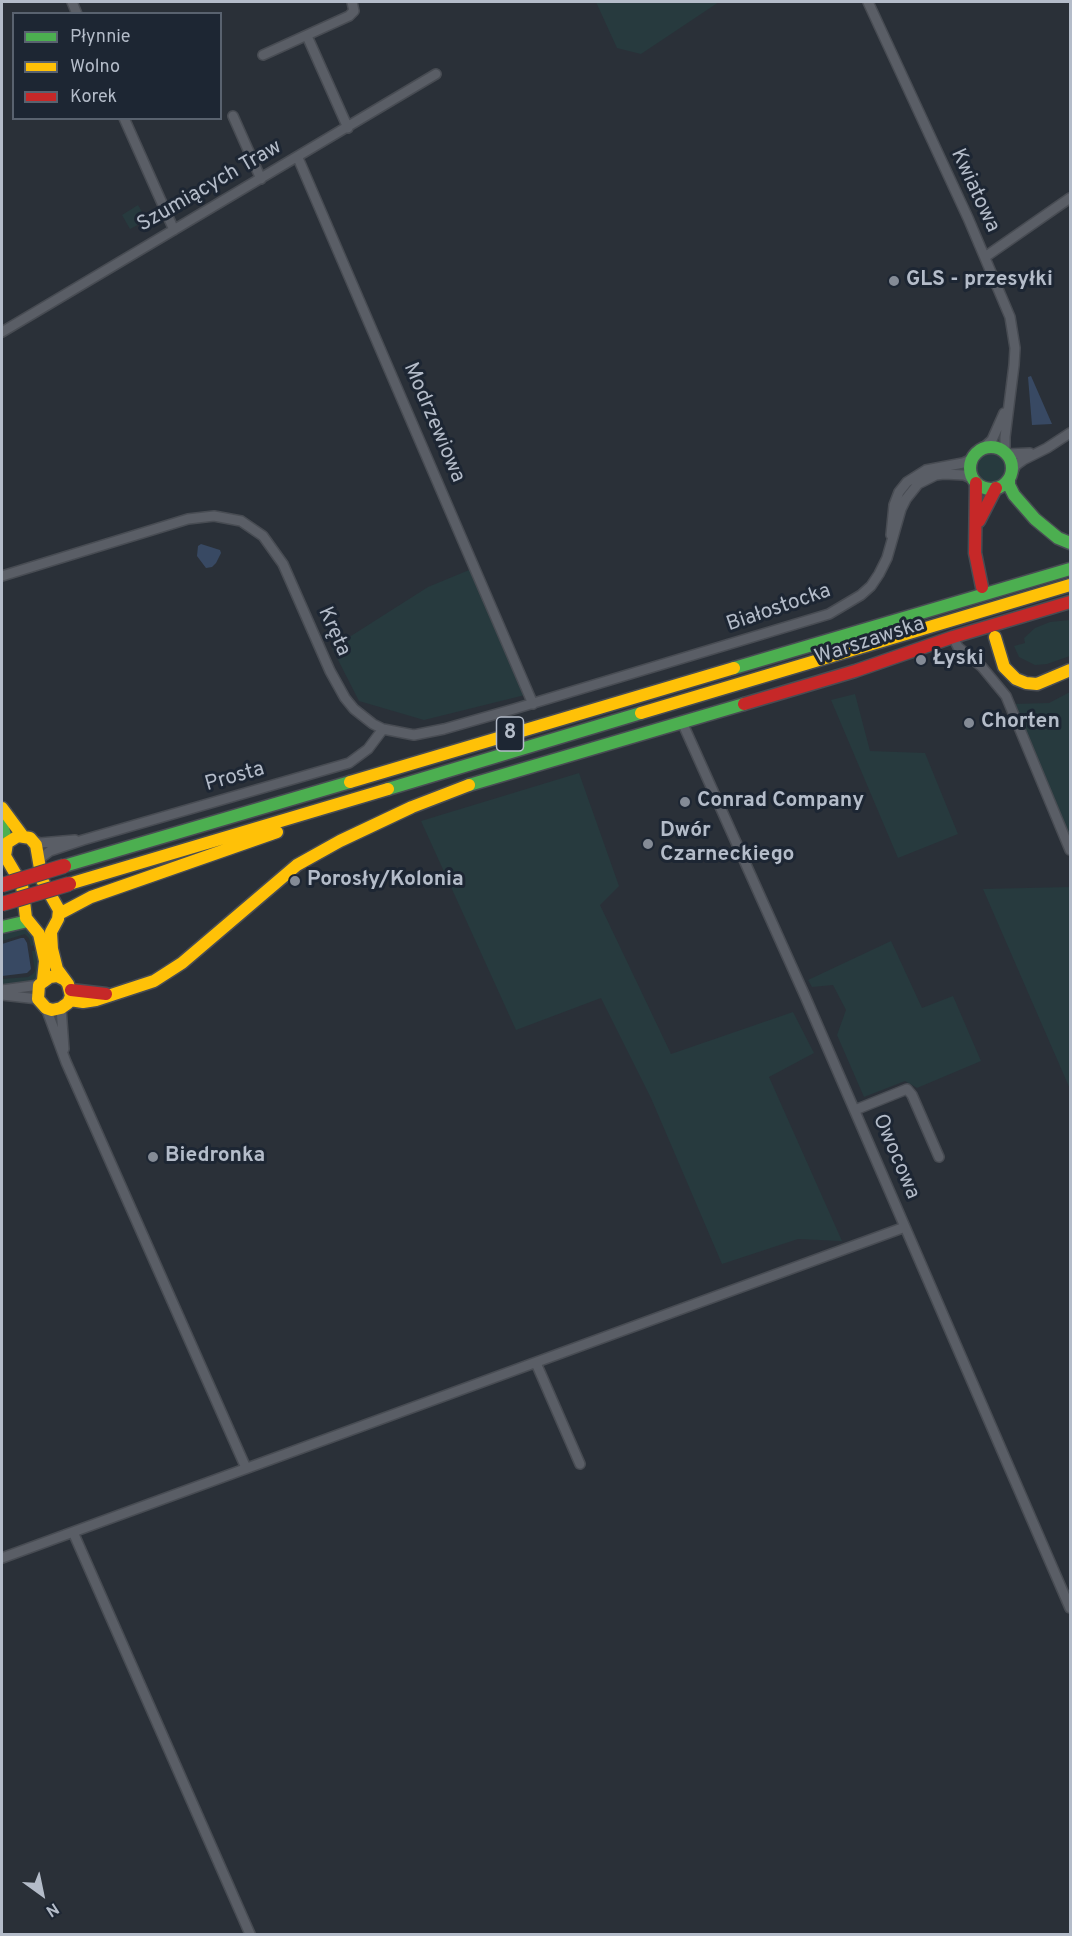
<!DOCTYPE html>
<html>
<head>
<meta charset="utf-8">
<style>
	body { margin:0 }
	#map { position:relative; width:1072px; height:1936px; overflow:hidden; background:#2a3038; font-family:Overpass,sans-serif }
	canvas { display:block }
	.frame { position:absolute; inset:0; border:3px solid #b4bcc9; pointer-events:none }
	.legend { position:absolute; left:12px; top:12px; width:210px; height:108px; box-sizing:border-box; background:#1d2633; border:2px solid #59626f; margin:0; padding:8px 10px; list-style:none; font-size:18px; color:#b4bcc9 }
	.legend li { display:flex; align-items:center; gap:12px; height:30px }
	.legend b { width:30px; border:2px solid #59626f }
	.north { position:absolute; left:12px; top:1864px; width:60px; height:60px; -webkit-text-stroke:4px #1d2633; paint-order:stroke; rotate:147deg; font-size:16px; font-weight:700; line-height:24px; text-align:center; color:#b4bcc9 }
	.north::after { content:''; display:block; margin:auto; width:21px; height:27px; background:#b4bcc9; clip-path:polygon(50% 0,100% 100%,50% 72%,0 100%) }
</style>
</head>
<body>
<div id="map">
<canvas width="1072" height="1936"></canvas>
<div class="frame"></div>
<ul class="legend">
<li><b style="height:8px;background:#4caf50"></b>Płynnie</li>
<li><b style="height:8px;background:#ffc107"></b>Wolno</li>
<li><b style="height:8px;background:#c62828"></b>Korek</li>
</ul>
<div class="north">N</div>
</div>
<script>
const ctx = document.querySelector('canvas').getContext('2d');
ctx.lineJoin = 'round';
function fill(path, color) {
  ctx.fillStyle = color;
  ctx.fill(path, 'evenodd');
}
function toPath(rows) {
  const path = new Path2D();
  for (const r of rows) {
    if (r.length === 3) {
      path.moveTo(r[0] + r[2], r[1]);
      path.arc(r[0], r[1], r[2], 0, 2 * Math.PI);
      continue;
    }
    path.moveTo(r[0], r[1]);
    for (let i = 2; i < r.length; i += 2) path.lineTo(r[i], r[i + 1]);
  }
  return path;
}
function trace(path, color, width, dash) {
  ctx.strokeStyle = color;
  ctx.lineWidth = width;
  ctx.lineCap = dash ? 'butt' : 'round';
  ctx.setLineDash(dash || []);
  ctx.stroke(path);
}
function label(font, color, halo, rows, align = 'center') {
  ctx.font = font + ' Overpass,sans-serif';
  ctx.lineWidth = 6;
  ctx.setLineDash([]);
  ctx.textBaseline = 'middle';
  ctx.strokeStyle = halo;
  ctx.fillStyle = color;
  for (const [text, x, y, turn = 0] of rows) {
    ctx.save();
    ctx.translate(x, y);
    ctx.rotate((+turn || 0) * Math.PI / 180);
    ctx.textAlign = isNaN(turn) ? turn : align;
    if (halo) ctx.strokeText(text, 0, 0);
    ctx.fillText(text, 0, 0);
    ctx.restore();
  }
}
const green = toPath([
	[596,2,719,2,641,54,617,48],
	[138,205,147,220,130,229,122,215],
	[991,468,15],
	[474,568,525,695,424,720,359,701,332,648,428,587],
	[1070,620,1070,656,1047,664,1035,665,1019,657,1014,646,1025,643,1024,638,1035,628,1050,622],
	[1070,692,1070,840,1013,704,1049,703],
	[855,694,870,751,925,753,958,834,898,858,831,700],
	[579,773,619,886,600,905,671,1054,793,1012,814,1053,769,1077,842,1241,798,1239,722,1264,651,1098,601,998,516,1030,421,821],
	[1070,887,1070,1089,983,889],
	[23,927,33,930,37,937,35,945,31,946,29,938,25,934,2,941,2,933],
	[891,941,922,1008,953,996,981,1061,917,1088,905,1081,864,1097,837,1035,846,1010,833,985,812,987,808,980],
	[32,951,36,951,37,959,41,964,41,973,33,981,26,984,2,986,2,979,28,977,33,974,35,971]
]);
const water = toPath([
	[1031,376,1052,424,1032,425,1028,377],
	[201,544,220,550,221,553,216,563,212,567,206,568,197,556,198,546],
	[21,938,24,938,27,943,31,969,27,973,2,976,2,944]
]);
const street = toPath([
	[72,2,77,14],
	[868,2,968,218,1010,317,1015,348,1014,365,1005,437,1005,452],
	[307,36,348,128],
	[263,55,349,16,354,11,352,2],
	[233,116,261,179],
	[124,118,174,230],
	[298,158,533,704],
	[985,257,1070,198],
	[2,332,436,74],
	[980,451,992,440,1004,413],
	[1007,454,1030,453],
	[1012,473,1016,465,1023,460,1047,448,1070,433],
	[891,535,894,505,899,492,907,482,926,470,963,463,972,459],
	[2,576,188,519,214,516,241,521,263,536,283,564,330,671,345,698,354,709,373,724,383,729,414,735,444,729,514,709,829,614,861,595,871,586,879,574,887,558,901,509,906,499,918,484,936,475,944,474,964,475,973,479],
	[953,637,958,647,982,667,1006,696,1070,850],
	[682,722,805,996,1070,1608],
	[34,841,40,843,75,840],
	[38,860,50,851,83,840,349,763,368,749,383,729],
	[2,990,39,985],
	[2,995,38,999],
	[46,1008,66,1062,246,1468],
	[61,1008,64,1049],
	[855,1110,907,1089,912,1095,939,1157],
	[536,1363,580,1464],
	[73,1532,250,1934],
	[2,1558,905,1227]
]);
const fast = toPath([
	[991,468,21],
	[1009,479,1009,485,1014,495,1035,519,1058,538,1070,543],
	[734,668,1070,569],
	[469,785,744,704],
	[388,789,641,713],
	[2,824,7,843],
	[64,866,350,782],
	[2,927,28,921]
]);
const slow = toPath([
	[995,637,1004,667,1016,679,1026,683,1037,684,1070,670],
	[641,713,1070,585],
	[350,782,734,668],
	[2,808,22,835],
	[69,884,388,789],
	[59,914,91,897,277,832],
	[43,980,45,961,39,934,26,918,22,885,5,856,7,843,18,836,30,838,36,845,42,880,59,910,58,919,51,932,52,949,57,969,68,984,71,996,68,1003,61,1008,52,1010,46,1008,38,999,39,985,50,977,57,976,63,979],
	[70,1000,83,1002,96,1000,154,981,182,963,297,865,340,841,412,807,469,785]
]);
const jam = toPath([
	[976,483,975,553,982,587],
	[979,521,996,488],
	[744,704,855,671,953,637,1070,602],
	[71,990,106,994]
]);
const jamBridge = toPath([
	[2,885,64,866],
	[2,904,69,884]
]);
const markers = [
	[894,281,6,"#848b96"],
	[921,660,6,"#848b96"],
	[969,723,6,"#848b96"],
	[685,802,6,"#848b96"],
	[648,844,6,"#848b96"],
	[295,881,6,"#848b96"],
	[153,1157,6,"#848b96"]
];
const shields = [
	[510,734,27]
];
const shieldNames = [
	["8",510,734]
];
const streetNames = [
	["Szumiących Traw",210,187,-30],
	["Kwiatowa",974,191,65],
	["Modrzewiowa",433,423,67],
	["Białostocka",779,609,-19],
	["Kręta",333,632,66],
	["Warszawska",870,642,-18],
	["Prosta",235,778,-16],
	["Owocowa",895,1157,67]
];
const poiNames = [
	["GLS - przesyłki",906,281],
	["Łyski",933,660],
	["Chorten",981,723],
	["Conrad Company",697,802],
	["Dwór",660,832],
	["Czarneckiego",660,856],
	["Porosły/Kolonia",307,881],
	["Biedronka",165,1157]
];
fill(green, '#273a3e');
fill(water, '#384963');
trace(street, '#484c53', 12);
trace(fast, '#484c53', 15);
trace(slow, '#484c53', 15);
trace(jam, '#484c53', 15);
trace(street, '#5a5e66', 9);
trace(fast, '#4caf50', 12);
trace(slow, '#ffc107', 12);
trace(jam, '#c62828', 12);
trace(jamBridge, '#474c53', 16, []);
trace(jamBridge, '#c62828', 14);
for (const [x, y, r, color] of markers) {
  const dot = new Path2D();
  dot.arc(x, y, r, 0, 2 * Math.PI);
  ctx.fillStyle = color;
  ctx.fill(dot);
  trace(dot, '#1d2633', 2);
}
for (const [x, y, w] of shields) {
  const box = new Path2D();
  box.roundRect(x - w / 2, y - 17, w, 34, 4.5);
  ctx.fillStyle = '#1d2633';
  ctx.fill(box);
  trace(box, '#b4bcc9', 1.5);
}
label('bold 20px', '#b4bcc9', null, shieldNames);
label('21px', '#b4bcc9', '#1d2633', streetNames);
label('bold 21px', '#b4bcc9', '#1d2633', poiNames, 'left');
</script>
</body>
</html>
